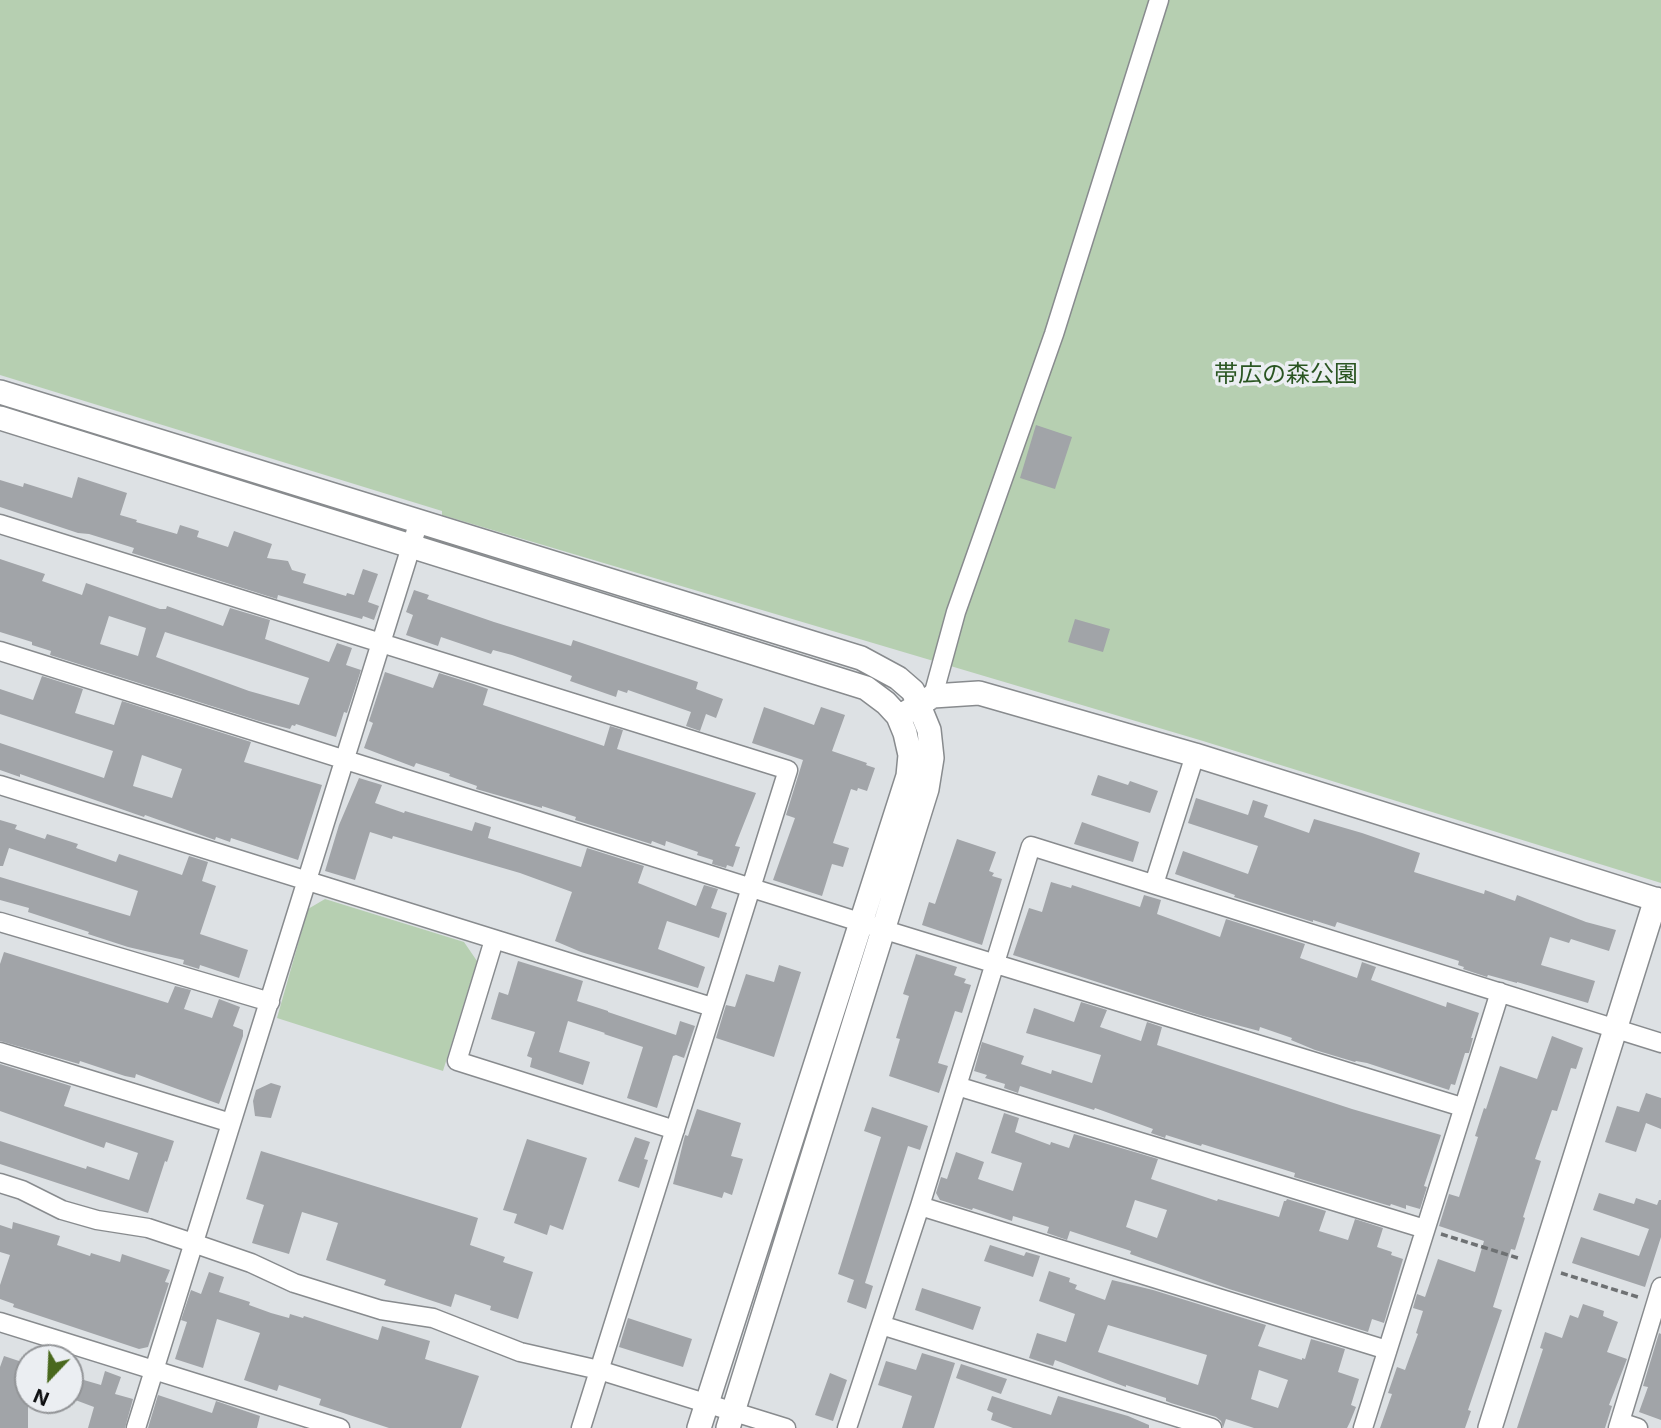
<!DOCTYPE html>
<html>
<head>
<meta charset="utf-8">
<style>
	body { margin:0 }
	#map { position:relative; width:1661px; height:1428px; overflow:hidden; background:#dde1e4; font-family:Inter,sans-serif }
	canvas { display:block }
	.north { position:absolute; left:14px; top:1344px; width:70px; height:70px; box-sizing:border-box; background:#ebeef2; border:2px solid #929497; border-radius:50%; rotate:203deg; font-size:19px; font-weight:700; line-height:28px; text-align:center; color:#0c0d0f }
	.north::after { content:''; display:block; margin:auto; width:24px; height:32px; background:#49681d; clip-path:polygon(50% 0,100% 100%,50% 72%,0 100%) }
</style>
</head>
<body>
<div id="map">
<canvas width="1661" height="1428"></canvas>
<div class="north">N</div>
</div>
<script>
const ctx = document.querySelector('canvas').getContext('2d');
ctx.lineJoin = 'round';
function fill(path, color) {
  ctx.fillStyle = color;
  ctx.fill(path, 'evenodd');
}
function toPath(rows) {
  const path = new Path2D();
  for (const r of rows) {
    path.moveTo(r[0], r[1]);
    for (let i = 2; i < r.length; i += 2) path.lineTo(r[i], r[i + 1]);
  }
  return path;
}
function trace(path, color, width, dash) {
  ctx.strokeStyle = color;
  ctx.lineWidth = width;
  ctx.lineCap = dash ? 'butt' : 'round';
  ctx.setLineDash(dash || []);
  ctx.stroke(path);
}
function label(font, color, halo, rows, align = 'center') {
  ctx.font = font + ' Inter,"Noto Sans JP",sans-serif';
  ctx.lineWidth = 7;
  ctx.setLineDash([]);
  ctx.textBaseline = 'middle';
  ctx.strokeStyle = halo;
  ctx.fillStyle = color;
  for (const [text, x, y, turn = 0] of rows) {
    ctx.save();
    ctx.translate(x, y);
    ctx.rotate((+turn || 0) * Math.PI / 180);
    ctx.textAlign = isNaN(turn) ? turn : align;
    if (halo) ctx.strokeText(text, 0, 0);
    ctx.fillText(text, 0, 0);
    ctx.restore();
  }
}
const green = toPath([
	[0,0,1661,0,1661,883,1203,741,442,515,442,511,0,375],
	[325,899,464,942,477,961,443,1071,277,1018,308,909]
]);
const building = toPath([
	[1036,425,1072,437,1055,489,1020,478],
	[78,477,127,493,120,515,137,520,136,522,177,534,180,525,199,531,197,537,228,547,234,531,272,544,267,558,288,561,292,570,306,574,303,583,346,596,347,593,354,595,363,569,378,574,368,602,379,606,374,620,363,616,362,619,278,595,277,599,132,553,134,548,89,534,78,533,0,507,0,480,23,487,24,483,72,498],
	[0,559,45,574,42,581,82,595,86,583,160,609,166,609,167,606,223,626,230,608,270,620,265,639,329,662,337,643,352,648,346,665,361,670,347,713,344,712,336,737,296,724,295,726,292,725,290,729,259,721,50,655,51,651,32,645,32,642,0,632],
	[109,616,146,628,138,656,100,644],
	[165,632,309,678,299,705,249,691,156,657],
	[414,590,429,595,427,599,494,622,571,646,573,640,698,682,696,689,723,699,716,718,706,714,700,731,686,726,691,712,628,690,627,693,618,690,616,697,570,681,572,676,512,655,493,650,491,654,441,637,438,646,406,635,413,615,406,612],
	[1075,619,1110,629,1103,652,1068,642],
	[385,672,433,688,439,673,474,684,488,689,483,705,604,746,610,726,623,730,617,749,756,793,735,846,740,847,733,867,727,865,726,868,712,864,713,860,697,855,698,852,666,841,665,846,652,841,651,844,575,820,576,817,542,806,542,808,476,789,477,786,449,776,450,774,416,763,414,767,364,748,373,723,369,721],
	[42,676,83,689,75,713,114,725,122,701,251,742,244,762,322,785,298,860,231,838,230,842,216,837,215,840,145,815,144,817,20,774,20,777,0,770,0,743,104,778,113,751,0,714,0,689,33,700],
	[142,755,182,769,172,798,133,786],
	[764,707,814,725,821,707,845,715,832,751,867,763,866,765,875,768,867,791,858,788,857,791,851,789,833,843,849,848,843,867,832,864,822,896,773,880,795,818,786,815,803,760,752,743],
	[1098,775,1128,785,1130,781,1158,791,1150,813,1091,795],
	[359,778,382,785,375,803,404,813,405,811,472,831,475,822,491,827,488,838,581,867,587,848,644,866,638,883,696,906,704,885,718,889,711,908,727,913,719,938,667,921,658,949,705,967,698,988,581,952,555,941,572,892,520,873,393,836,392,839,370,832,355,880,325,871,339,825],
	[1196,798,1248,815,1253,800,1268,805,1264,817,1309,833,1314,819,1362,833,1420,853,1414,872,1484,894,1485,890,1515,901,1517,895,1586,922,1616,930,1609,951,1571,939,1569,943,1550,937,1541,965,1595,981,1588,1003,1517,982,1517,983,1488,975,1487,977,1463,969,1464,967,1458,965,1459,961,1337,922,1335,927,1313,920,1313,922,1234,897,1235,895,1175,874,1183,851,1248,874,1258,846,1188,823],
	[0,820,17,825,15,829,45,839,47,834,78,844,76,848,116,862,119,854,182,875,189,856,208,862,202,881,216,886,200,934,248,950,239,978,200,965,199,969,183,964,184,960,128,947,88,934,89,932,28,912,29,908,0,900,0,877,130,916,138,891,9,848,3,866,0,866],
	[1082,822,1139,842,1133,862,1074,844],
	[957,839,996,852,989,871,994,873,992,876,1002,879,982,945,922,925,929,902,935,904],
	[1051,882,1071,888,1072,885,1140,907,1144,895,1161,900,1157,914,1220,937,1226,919,1305,944,1300,958,1357,978,1362,962,1376,967,1371,980,1446,1007,1447,1002,1479,1013,1471,1038,1473,1038,1469,1053,1465,1053,1455,1085,1451,1084,1449,1090,1367,1063,1356,1061,1355,1062,1315,1050,1291,1040,1292,1038,1260,1027,1259,1031,1203,1016,1013,955,1029,908,1042,912],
	[4,952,168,1003,175,986,191,990,184,1009,212,1018,219,999,240,1007,233,1026,243,1030,243,1036,219,1104,136,1074,135,1078,125,1076,80,1061,79,1064,0,1041,0,964],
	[916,954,957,967,954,975,966,979,964,983,971,985,962,1013,955,1011,938,1063,948,1066,939,1093,889,1076,900,1039,896,1038,909,996,903,994],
	[518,961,583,981,577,1001,608,1011,608,1012,676,1035,680,1021,695,1026,684,1058,676,1055,673,1056,657,1108,627,1098,643,1047,604,1034,605,1033,568,1021,559,1052,590,1062,583,1085,530,1067,532,1058,527,1056,535,1032,491,1019,499,992,508,995],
	[779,965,801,972,774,1057,716,1038,726,1005,735,1007,746,974,774,982],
	[1081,1002,1107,1010,1100,1027,1141,1041,1147,1022,1162,1027,1157,1045,1352,1109,1441,1135,1424,1186,1427,1187,1420,1209,1406,1205,1406,1209,1391,1204,1390,1206,1294,1177,1295,1173,1202,1144,1201,1146,1166,1135,1165,1138,1151,1133,1153,1129,1095,1108,1094,1110,1020,1086,1018,1093,1004,1088,1005,1084,985,1078,987,1075,974,1071,982,1042,1024,1056,1021,1064,1051,1074,1052,1070,1092,1083,1101,1055,1026,1033,1034,1008,1074,1022],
	[1552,1036,1583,1048,1576,1069,1571,1068,1557,1111,1552,1110,1535,1159,1541,1161,1523,1217,1525,1218,1515,1250,1511,1249,1493,1307,1502,1310,1468,1410,1471,1411,1465,1428,1380,1428,1392,1394,1388,1393,1397,1367,1405,1370,1418,1334,1416,1333,1423,1311,1413,1308,1417,1294,1425,1297,1438,1259,1475,1272,1484,1241,1439,1226,1449,1194,1459,1197,1478,1137,1475,1136,1484,1108,1486,1109,1500,1066,1537,1079],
	[0,1064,71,1086,64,1106,174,1141,167,1162,165,1161,148,1213,0,1164,0,1141,86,1169,87,1166,129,1180,138,1153,106,1142,104,1148,0,1111],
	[271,1083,281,1086,271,1118,255,1116,253,1101,256,1090],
	[1646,1093,1661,1098,1661,1129,1646,1123,1636,1152,1605,1142,1617,1106,1639,1112],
	[872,1107,928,1126,920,1150,908,1146,865,1283,873,1286,866,1309,847,1302,854,1280,838,1274,881,1137,864,1131],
	[697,1109,741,1123,731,1156,743,1159,732,1195,724,1192,722,1198,673,1184,685,1135,688,1136],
	[1004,1113,1019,1118,1015,1132,1050,1145,1051,1142,1069,1148,1074,1134,1158,1159,1151,1179,1217,1201,1218,1199,1279,1217,1284,1201,1286,1201,1287,1199,1326,1211,1319,1231,1348,1240,1355,1219,1383,1228,1377,1247,1392,1252,1391,1255,1403,1259,1384,1323,1372,1319,1368,1332,1229,1289,1130,1254,1131,1251,1070,1231,1067,1240,1047,1233,1049,1227,1013,1216,1012,1221,973,1208,972,1210,940,1200,936,1193,941,1177,947,1179,956,1152,984,1162,978,1179,1013,1191,1022,1163,991,1153],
	[1135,1200,1167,1210,1157,1238,1126,1227],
	[635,1137,650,1142,644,1159,648,1160,639,1188,618,1181],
	[527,1139,587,1158,563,1230,550,1225,547,1235,514,1223,517,1214,503,1210],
	[261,1151,478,1218,470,1245,505,1257,503,1262,533,1272,518,1319,490,1310,491,1306,455,1294,451,1307,384,1285,386,1280,326,1260,338,1223,302,1212,289,1254,252,1243,264,1205,246,1199],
	[1599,1193,1634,1204,1636,1198,1657,1205,1659,1200,1661,1200,1661,1237,1645,1287,1572,1263,1581,1237,1639,1256,1649,1229,1593,1210],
	[13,1222,60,1236,57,1245,90,1256,91,1253,120,1262,122,1254,170,1270,165,1282,169,1283,148,1347,139,1349,13,1307,14,1304,0,1299,0,1285,10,1255,0,1252,0,1225,12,1229],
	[990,1245,1024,1256,1026,1252,1040,1256,1033,1277,984,1261],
	[1049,1271,1070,1278,1069,1282,1077,1285,1075,1289,1105,1300,1112,1280,1153,1290,1266,1325,1258,1346,1302,1360,1302,1358,1305,1359,1311,1339,1345,1349,1338,1372,1359,1379,1351,1405,1356,1407,1350,1422,1347,1428,1254,1428,1226,1419,1223,1428,1221,1421,1216,1417,1171,1403,1166,1401,1166,1398,1126,1385,1126,1387,1055,1360,1053,1366,1029,1358,1037,1333,1066,1342,1075,1314,1039,1301],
	[1108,1325,1207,1355,1198,1385,1098,1352],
	[1259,1370,1288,1380,1278,1408,1251,1399],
	[209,1272,224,1277,219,1292,250,1302,249,1305,271,1313,289,1318,290,1314,303,1318,304,1316,378,1340,382,1326,430,1341,425,1359,479,1376,461,1428,389,1428,319,1405,321,1399,279,1385,277,1391,244,1380,260,1333,217,1319,203,1368,175,1359,187,1322,181,1320,191,1290,201,1294],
	[922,1288,981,1307,973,1330,915,1310],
	[1583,1304,1604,1311,1603,1316,1618,1322,1607,1352,1627,1359,1609,1405,1612,1406,1605,1428,1517,1428,1543,1349,1540,1348,1545,1332,1562,1338,1570,1315,1578,1318],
	[628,1318,692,1339,683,1367,619,1347],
	[1659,1333,1661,1334,1661,1420,1639,1412,1648,1387,1643,1386],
	[922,1353,955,1363,934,1428,902,1428,912,1396,878,1385,886,1361,916,1370],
	[4,1356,28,1364,28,1428,0,1428,0,1367],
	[961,1364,1007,1379,1001,1394,956,1378],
	[105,1371,121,1377,115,1394,133,1399,125,1428,88,1428,94,1407,70,1398,70,1376,101,1385],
	[830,1373,847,1380,833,1421,815,1415],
	[158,1395,212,1413,216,1401,260,1416,257,1428,148,1428],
	[992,1396,1051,1415,1058,1396,1128,1416,1149,1425,1149,1428,1013,1428,991,1420,993,1413,987,1410]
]);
const path = toPath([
	[1441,1234,1521,1259],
	[1561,1273,1641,1298]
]);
const minor = toPath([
	[0,524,788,770,581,1428],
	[0,651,885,930,1462,1107],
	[933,696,956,612,1054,334,1159,0],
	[0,785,712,1007],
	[1154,884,1195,755],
	[0,922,270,1002],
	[494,940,457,1061,675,1130],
	[0,1052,231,1123],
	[957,1086,1425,1229],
	[0,1183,22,1190,62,1210,97,1220,148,1228,193,1243,251,1263,294,1283,381,1310,433,1318,520,1352,599,1370,786,1428],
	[920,1206,1387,1350],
	[0,1322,340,1428],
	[881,1325,1212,1428],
	[1620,1422,1638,1428],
	[136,1428,419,521],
	[847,1428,920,1206,1031,846,1661,1043],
	[1363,1428,1500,992],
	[1618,1428,1661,1287]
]);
const tertiary = toPath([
	[0,392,861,658,898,678,913,691,929,730,932,758,927,789,728,1428],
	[0,418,866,688,886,703,898,716,905,733,910,755,908,776,699,1428],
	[907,712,933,696,979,693,1195,755,1661,901],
	[1490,1428,1656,899]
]);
const parkNames = [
	["帯広の森公園",1286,375]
];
fill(green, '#b6cfb1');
fill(building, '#a1a4a8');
trace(minor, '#888b8e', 21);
trace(tertiary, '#888b8e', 26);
trace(path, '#6e7173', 3.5, [7, 3.5]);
trace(minor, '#fff', 18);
trace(tertiary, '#fff', 23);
label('24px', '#2a5522', '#ebeef2', parkNames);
</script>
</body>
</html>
